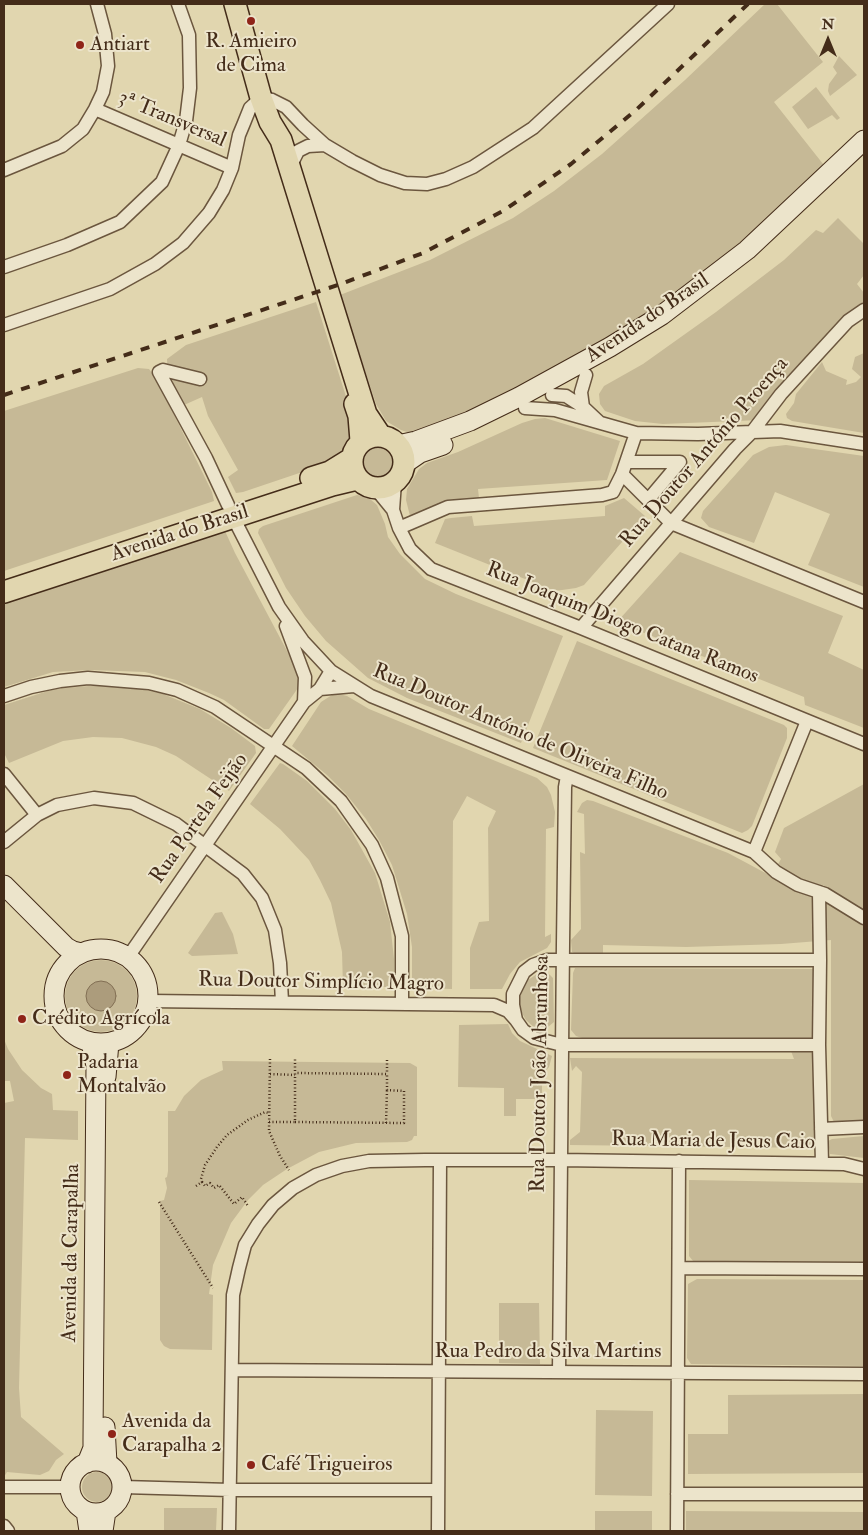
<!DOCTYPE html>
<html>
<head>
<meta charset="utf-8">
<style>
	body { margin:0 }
	#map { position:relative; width:868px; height:1535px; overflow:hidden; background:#e1d6af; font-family:"IM FELL Double Pica",serif }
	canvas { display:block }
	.frame { position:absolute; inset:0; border:5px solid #442c19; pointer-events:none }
	.north { position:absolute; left:803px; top:15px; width:50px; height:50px; -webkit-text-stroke:4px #ece4cb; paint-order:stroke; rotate:0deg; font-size:14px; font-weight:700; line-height:20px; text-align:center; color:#442c19 }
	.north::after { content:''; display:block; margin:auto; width:18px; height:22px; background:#442c19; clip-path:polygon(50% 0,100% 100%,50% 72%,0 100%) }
</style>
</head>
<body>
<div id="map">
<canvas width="868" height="1535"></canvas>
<div class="frame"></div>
<div class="north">N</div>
</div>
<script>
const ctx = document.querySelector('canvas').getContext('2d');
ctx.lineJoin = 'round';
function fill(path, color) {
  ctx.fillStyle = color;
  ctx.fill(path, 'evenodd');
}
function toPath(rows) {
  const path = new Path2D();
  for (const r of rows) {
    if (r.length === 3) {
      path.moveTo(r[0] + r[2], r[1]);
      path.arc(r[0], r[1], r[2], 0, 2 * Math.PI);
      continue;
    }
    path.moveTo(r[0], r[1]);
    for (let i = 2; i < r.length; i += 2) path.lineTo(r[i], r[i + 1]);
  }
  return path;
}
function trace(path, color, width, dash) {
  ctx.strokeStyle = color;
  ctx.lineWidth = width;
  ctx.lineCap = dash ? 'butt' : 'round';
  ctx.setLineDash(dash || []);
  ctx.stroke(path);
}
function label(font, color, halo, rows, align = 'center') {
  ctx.font = font + ' "IM FELL Double Pica",serif';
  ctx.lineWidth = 4;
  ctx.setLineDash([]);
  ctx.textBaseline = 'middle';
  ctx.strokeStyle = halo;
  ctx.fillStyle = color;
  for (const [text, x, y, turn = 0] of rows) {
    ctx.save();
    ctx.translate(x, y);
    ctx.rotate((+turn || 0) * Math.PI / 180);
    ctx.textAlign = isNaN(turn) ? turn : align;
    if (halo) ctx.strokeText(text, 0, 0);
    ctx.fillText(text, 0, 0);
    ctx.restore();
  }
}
const green = toPath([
	[765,4,777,4,823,62,774,102,827,169,754,238,690,286,586,353,469,413,413,434,401,430,386,421,376,404,340,295,430,260,513,218,554,191,602,154,685,80],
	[839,56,857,75,830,96,828,91,829,84,837,73,833,67],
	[816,87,840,118,837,120,832,115,808,129,792,107],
	[838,218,864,244,864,275,857,284,864,293,864,307,761,420,663,424,635,421,605,411,600,404,599,394,604,386,643,364,716,312,784,260,816,230,823,233],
	[316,302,350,409,352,437,342,456,332,462,243,492,236,493,228,477,238,470,208,416,202,397,184,405,168,377,167,359,186,345],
	[864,353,864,433,792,421,787,418,786,414,794,403,796,394,822,362,826,371,847,380,846,385,856,382,861,377,852,369,855,357],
	[138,368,149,369,156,378,212,492,214,501,4,571,4,411],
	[545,418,620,441,607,480,478,489,479,498,447,500,410,516,406,500,407,489,419,469,427,463,458,452,522,423,535,419],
	[378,462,17],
	[786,445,864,456,864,587,808,565,830,514,775,492,754,543,709,527,701,518,703,511,753,455,769,447],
	[357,495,363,496,370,499,377,505,385,524,388,537,400,554,425,579,456,594,563,636,521,743,407,698,368,678,326,641,305,616,286,588,258,533,259,529,263,526],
	[624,498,645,516,584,585,576,588,555,591,435,543,445,519,451,518,472,516,474,526,605,516,605,506],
	[219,529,225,531,235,553,295,666,299,677,298,688,269,729,264,729,224,700,209,693,176,680,145,672,90,670,53,672,4,687,4,600],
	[680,552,843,616,828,653,864,670,864,728,805,705,804,697,617,622],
	[577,641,784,725,787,728,787,738,752,826,748,830,742,833,533,748],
	[89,686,127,686,163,694,200,709,231,728,255,746,256,753,229,791,176,756,156,747,122,738,93,737,63,741,9,763,4,753,4,705,54,689],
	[339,694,347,696,369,709,537,778,547,787,551,795,555,812,554,827,546,829,545,937,551,934,551,942,547,948,520,962,510,974,502,989,470,989,470,948,479,922,489,921,488,828,496,811,467,796,453,821,452,989,417,988,412,983,412,947,407,914,392,865,379,840,366,819,346,794,327,775,292,746,321,702,332,695],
	[280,763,283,764,307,781,335,809,351,830,375,873,390,922,394,959,394,981,391,987,343,987,342,952,331,903,320,880,309,860,280,829,250,804],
	[864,784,864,1123,835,1124,831,1116,831,940,781,944,686,947,603,945,603,956,576,954,572,952,571,940,581,929,580,852,585,854,584,814,577,812,582,803,587,800,593,801,728,853,771,876,781,859,775,852,784,828],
	[222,912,233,934,238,954,192,956,188,953,215,913],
	[101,996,36],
	[575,968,813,969,814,1040,585,1039,576,1036,571,1030,573,973],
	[540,972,548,973,553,978,554,1022,543,1031,536,1029,526,1020,522,1013,520,1005,520,996,528,980],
	[508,1024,512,1033,520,1041,552,1056,549,1067,542,1075,542,1099,516,1099,516,1116,504,1116,504,1088,458,1087,459,1025],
	[4,1039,8,1049,22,1070,41,1088,52,1094,53,1110,78,1111,78,1140,25,1138,19,1388,21,1417,64,1454,56,1460,49,1471,40,1475,7,1472,4,1477,4,1103,14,1101,10,1081,4,1081],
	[791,1051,811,1051,815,1054,817,1148,570,1145,570,1140,580,1132,582,1072,576,1066,572,1071,570,1058,794,1059],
	[222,1061,410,1063,417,1067,417,1136,414,1136,412,1140,407,1142,356,1143,319,1152,287,1169,263,1185,248,1200,231,1223,213,1265,209,1294,213,1295,212,1350,170,1349,164,1346,160,1340,160,1201,164,1200,167,1188,165,1178,167,1177,168,1171,168,1111,175,1111,184,1096,201,1080,223,1070],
	[864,1136,864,1158,830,1154,828,1141,832,1139],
	[689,1180,864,1183,864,1262,693,1261,689,1256],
	[697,1279,864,1280,864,1366,691,1364,687,1358,688,1284],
	[499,1303,539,1303,540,1364,499,1363],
	[864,1394,864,1473,688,1474,688,1434,728,1434,728,1395],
	[596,1410,653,1411,652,1496,595,1495],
	[97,1487,15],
	[164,1508,217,1508,216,1531,164,1531],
	[595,1511,652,1511,652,1531,595,1531],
	[686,1511,864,1512,864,1531,686,1531]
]);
const water = toPath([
	[101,996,15]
]);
const path = toPath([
	[270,1059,269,1131,280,1156,289,1170],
	[387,1060,387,1074],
	[270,1074,295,1075],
	[269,1122,295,1122,295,1059],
	[295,1122,404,1123,404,1091,387,1090,387,1074,295,1073],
	[386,1123,387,1090],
	[202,1182,205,1186,210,1183,214,1188,219,1185,234,1204,242,1197,248,1206],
	[196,1186,202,1182,201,1179,205,1165,217,1147,227,1135,248,1120,265,1112,269,1113],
	[159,1202,213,1288]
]);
const street = toPath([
	[95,109,232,168],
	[290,167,298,151,308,146,325,145],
	[4,170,62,146,83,129,95,109,103,92,108,66,105,34,97,4],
	[4,267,67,245,120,222,162,182,179,145,186,121,190,88,189,35,178,4],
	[4,325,110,289,155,264,183,243,209,213,223,190,232,168,239,135,244,123,250,108,261,98,272,100,286,107,303,125,325,145,352,161,380,175,405,183,427,184,446,179,473,167,533,128,668,4],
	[586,375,581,392,583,407,599,422],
	[200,379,163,370,159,372,206,458,228,505],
	[552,395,566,396,583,407],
	[525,408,555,410,636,433,698,434,780,431,864,444],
	[627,462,680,462,648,500],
	[622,474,671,523,864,602],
	[395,482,393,510,399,528,410,549,431,569,581,628,864,744],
	[375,488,393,510],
	[233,517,279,607,303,641,331,671,371,696,754,852,776,872,798,885,825,894,864,918],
	[399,528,448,507,602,495,613,492,622,474,636,433],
	[286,626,305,677,304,702],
	[581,628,735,449,752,432,781,394,848,321,864,310],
	[320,689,354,686],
	[4,696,31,687,60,681,88,678,149,683,177,690,215,707,306,768,341,801,372,845,387,878,402,936,402,1004],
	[4,774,37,815],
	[4,842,37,815,57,805,94,798,133,803,176,824,243,874,262,898,275,930,280,963,282,1002],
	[754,852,807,721],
	[819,892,820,960],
	[128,957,304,702,320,689,331,671],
	[148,1001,494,1005,508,1011,516,1020],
	[819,1045,562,1045,534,1038,523,1030,516,1020,513,1005,513,994,524,972,533,965,547,960,820,960,819,1045,822,1163],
	[821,1129,864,1127],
	[679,1268,864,1269],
	[232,1370,864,1374],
	[559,1372,563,944,565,787,567,776],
	[4,1487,70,1487],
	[123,1487,230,1490,438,1490],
	[677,1494,864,1494],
	[4,1526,8,1531],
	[229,1531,233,1295,239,1268,245,1245,258,1224,273,1205,293,1188,316,1175,342,1166,369,1161,425,1160,560,1160,844,1164,864,1169],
	[438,1531,440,1161],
	[677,1531,679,1161]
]);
const secondary = toPath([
	[398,445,416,441,470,421,519,397,610,347,662,315,747,250,864,140],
	[404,464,420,453,443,445],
	[4,885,66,947,73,951,81,953],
	[101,996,47],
	[106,1077,109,1043],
	[105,1427,107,1463],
	[96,1487,26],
	[87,1463,93,1448,93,1439,96,1066,91,1042],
	[86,1511,89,1531],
	[103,1531,106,1511]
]);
const primary = toPath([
	[235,4,261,98,270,122,281,140,366,414,380,435],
	[355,404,359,416,361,441],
	[378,462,26],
	[311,478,330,472,351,459],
	[4,592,332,485,357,479]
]);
const rail = toPath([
	[4,395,338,285,423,253,503,211,571,164,636,110,748,4]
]);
const markers = [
	[251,21,5,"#8f2418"],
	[80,45,5,"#8f2418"],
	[22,1019,5,"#8f2418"],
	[67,1075,5,"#8f2418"],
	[112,1434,5,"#8f2418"],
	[251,1465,5,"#8f2418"]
];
const poiNames = [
	["R. Amieiro",251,42,"center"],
	["de Cima",251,66,"center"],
	["Antiart",90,45],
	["Crédito Agrícola",32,1019],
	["Padaria",77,1063],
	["Montalvão",77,1087],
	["Avenida da",122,1422],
	["Carapalha 2",122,1446],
	["Café Trigueiros",261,1465]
];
const streetNames = [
	["3ª Transversal",172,120,23],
	["Avenida do Brasil",648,319,-34],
	["Rua Doutor António Proença",705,453,-49],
	["Avenida do Brasil",180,534,-18],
	["Rua Joaquim Diogo Catana Ramos",622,624,22],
	["Rua Doutor António de Oliveira Filho",520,733,23],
	["Rua Portela Feijão",200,819,-55],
	["Rua Doutor Simplício Magro",321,983,1],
	["Rua Doutor João Abrunhosa",541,1074,-89],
	["Rua Maria de Jesus Caio",713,1142,1],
	["Avenida da Carapalha",72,1253,-89],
	["Rua Pedro da Silva Martins",548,1352]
];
fill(green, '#c6b996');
fill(water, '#ac9c7c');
trace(water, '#826f54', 1);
trace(street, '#6b563e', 15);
trace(secondary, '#442c19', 21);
trace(primary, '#442c19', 24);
trace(path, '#442c19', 2.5, [1, 2.5]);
trace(street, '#ece4cb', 12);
trace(secondary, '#ece4cb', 19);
trace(primary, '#e1d6af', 21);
trace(rail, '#442c19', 4, [9, 9]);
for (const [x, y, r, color] of markers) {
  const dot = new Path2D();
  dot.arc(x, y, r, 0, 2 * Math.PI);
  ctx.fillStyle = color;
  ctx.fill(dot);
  trace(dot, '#ece4cb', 2);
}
label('21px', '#442c19', '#ece4cb', poiNames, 'left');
label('21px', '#442c19', '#ece4cb', streetNames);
</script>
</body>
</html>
